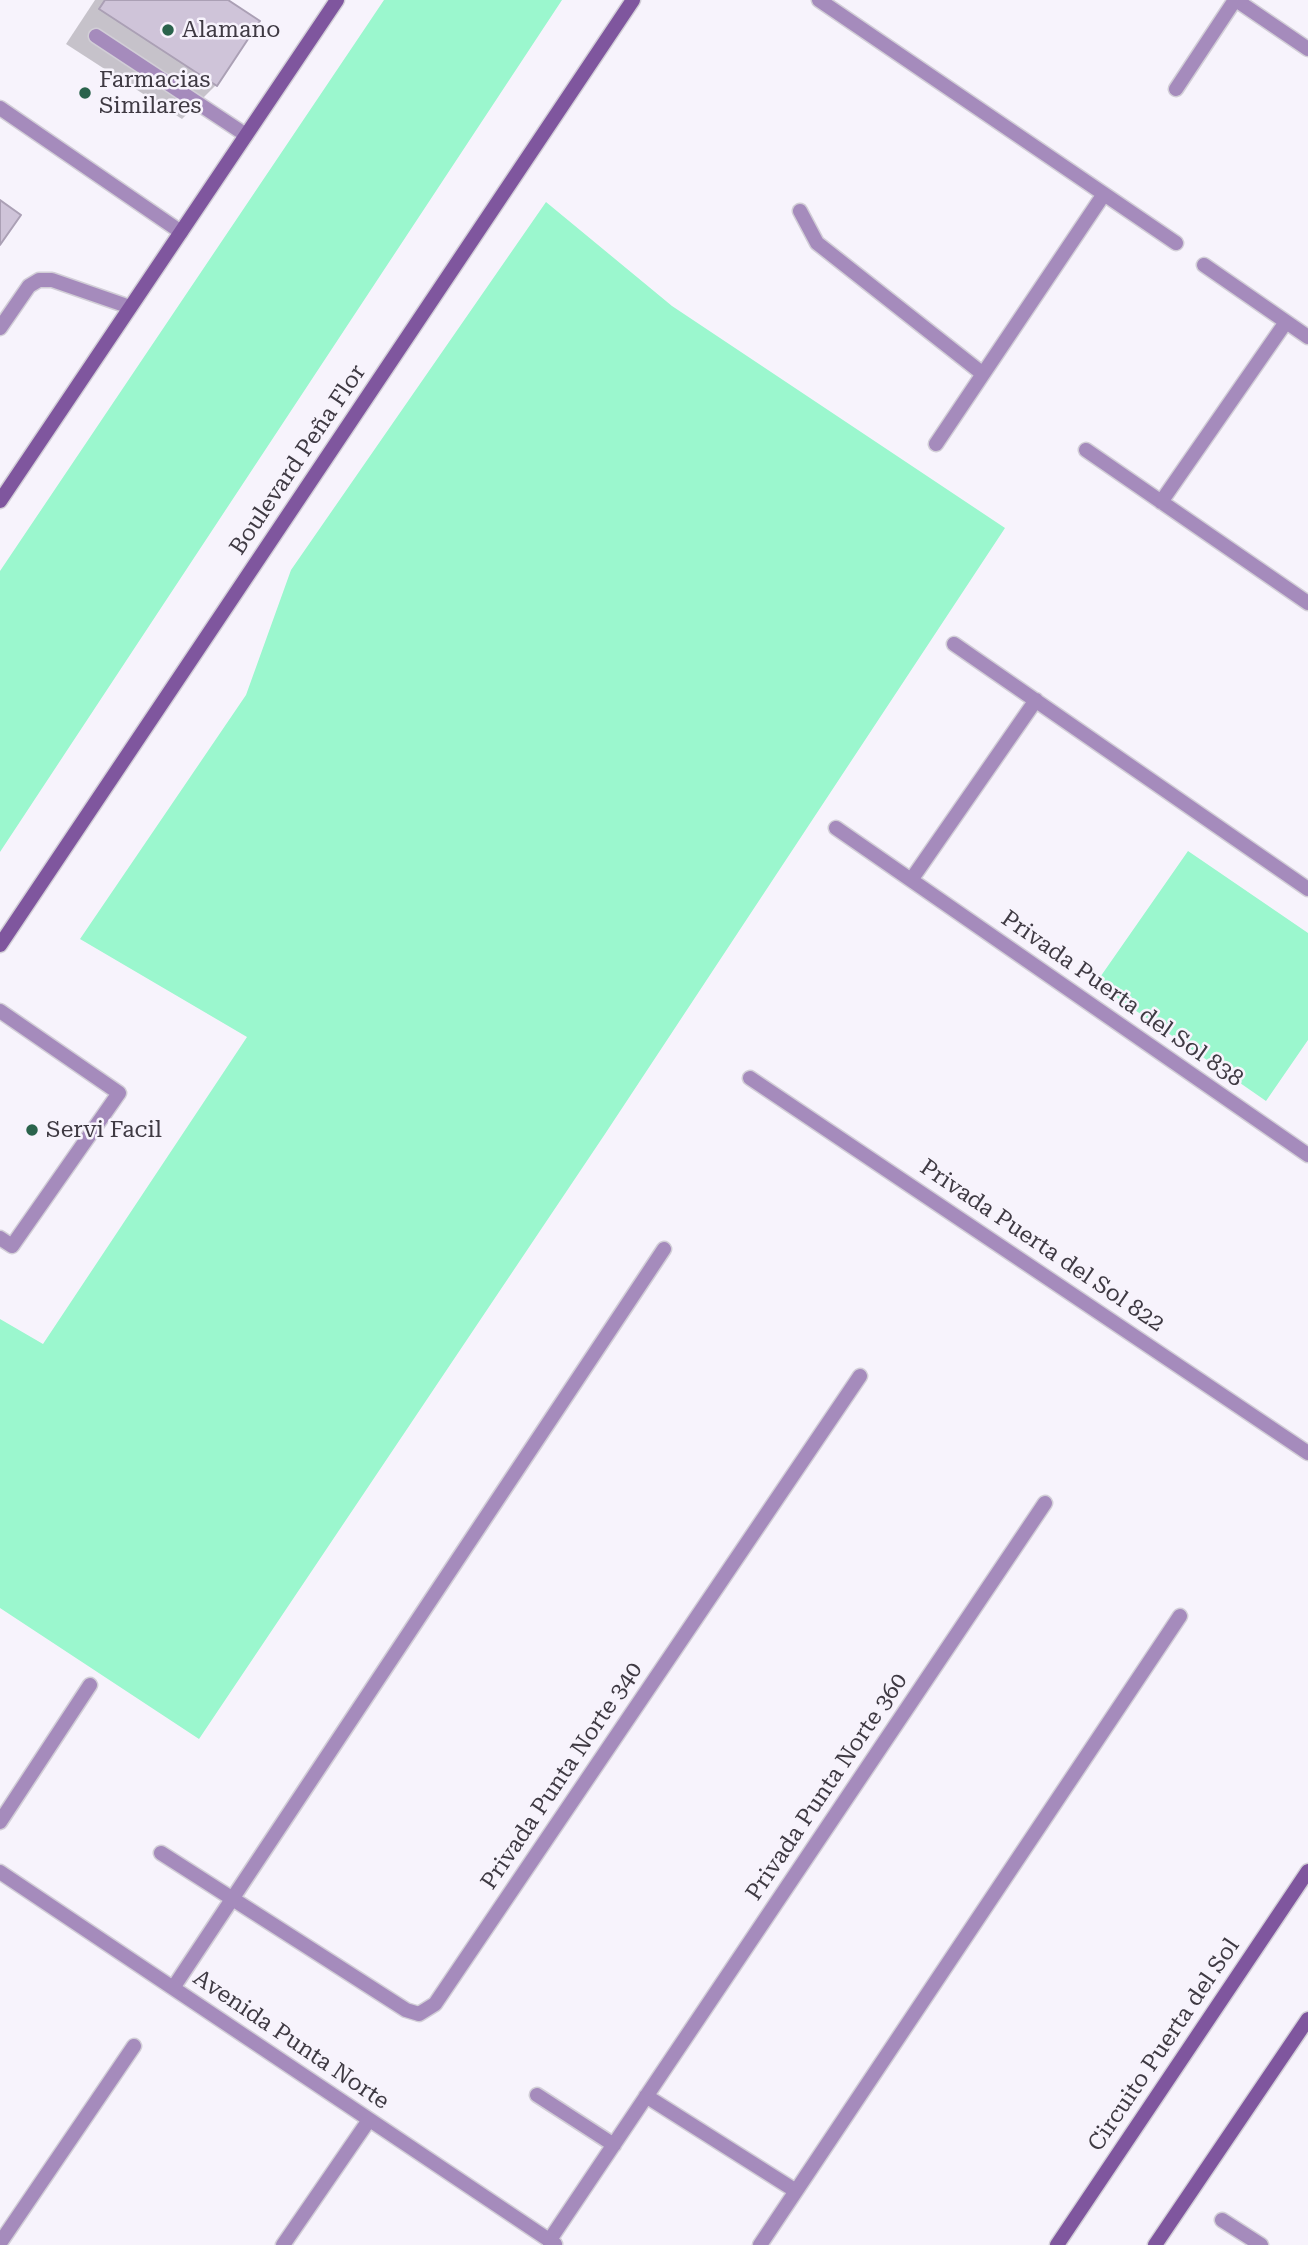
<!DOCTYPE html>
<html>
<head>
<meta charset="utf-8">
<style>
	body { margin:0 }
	canvas { display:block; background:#f7f3fc }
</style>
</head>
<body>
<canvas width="1308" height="2245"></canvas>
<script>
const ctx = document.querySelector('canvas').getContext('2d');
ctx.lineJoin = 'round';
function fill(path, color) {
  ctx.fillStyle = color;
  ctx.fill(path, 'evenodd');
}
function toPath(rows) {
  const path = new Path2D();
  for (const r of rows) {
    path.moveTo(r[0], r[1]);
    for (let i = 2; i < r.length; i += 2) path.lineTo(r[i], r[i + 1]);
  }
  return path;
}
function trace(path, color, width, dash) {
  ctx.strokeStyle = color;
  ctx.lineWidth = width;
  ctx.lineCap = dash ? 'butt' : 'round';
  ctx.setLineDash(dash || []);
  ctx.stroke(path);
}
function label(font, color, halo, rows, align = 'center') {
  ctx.font = font + ' "Roboto Serif",serif';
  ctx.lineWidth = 5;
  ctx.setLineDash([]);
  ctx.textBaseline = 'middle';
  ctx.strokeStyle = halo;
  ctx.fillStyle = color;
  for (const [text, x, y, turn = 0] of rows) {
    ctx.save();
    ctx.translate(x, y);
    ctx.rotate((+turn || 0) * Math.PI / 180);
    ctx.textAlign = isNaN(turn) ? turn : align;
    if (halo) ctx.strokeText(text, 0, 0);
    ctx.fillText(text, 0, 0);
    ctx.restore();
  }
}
const green = toPath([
	[384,0,562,0,0,852,0,571],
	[546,202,672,306,1005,528,605,1134,199,1739,0,1608,0,1319,43,1344,247,1037,80,939,246,695,291,570],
	[1188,851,1308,933,1308,1040,1266,1101,1096,983]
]);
const shadow = toPath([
	[95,0,225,0,216,85,182,119,66,44]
]);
const building = toPath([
	[105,0,228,0,260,21,217,86,99,9,105,0],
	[0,200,21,215,0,245,0,200]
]);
const lane = toPath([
	[96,36,246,135],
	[0,108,181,232],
	[0,328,29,286,39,280,52,280,130,307],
	[0,1011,119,1093,12,1246,0,1238]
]);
const street = toPath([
	[819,0,1176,243],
	[1236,0,1308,49],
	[1176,89,1235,0],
	[800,211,817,243,983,374],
	[1204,265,1308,337],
	[936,444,1104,194],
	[1086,450,1308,603],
	[1161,502,1286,322],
	[954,644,1308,889],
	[836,828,1308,1155],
	[911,880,1036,700],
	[750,1078,1308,1453],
	[0,1822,90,1685],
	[161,1853,406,2010,419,2014,435,2004,860,1376],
	[0,1872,555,2244],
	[173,1988,664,1249],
	[537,2095,614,2145],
	[646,2096,796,2191],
	[1222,2220,1261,2245],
	[549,2241,1045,1503],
	[0,2243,134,2046],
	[283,2245,369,2120],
	[760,2245,1180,1616]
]);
const secondary = toPath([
	[0,501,337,0],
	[0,945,633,0],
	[1057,2245,1308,1871],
	[1155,2245,1308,2019]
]);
const markers = [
	[168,30,7,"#2a634c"],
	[85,93,7,"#2a634c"],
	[32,1130,7,"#2a634c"]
];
const poiNames = [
	["Alamano",182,30],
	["Farmacias",99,80],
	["Similares",99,106],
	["Servi Facil",46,1130]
];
const streetNames = [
	["Boulevard Peña Flor",298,460,-56],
	["Privada Puerta del Sol 838",1122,999,35],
	["Privada Puerta del Sol 822",1042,1246,34],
	["Privada Punta Norte 340",562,1776,-56],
	["Privada Punta Norte 360",827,1787,-56],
	["Avenida Punta Norte",291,2040,34],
	["Circuito Puerta del Sol",1164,2045,-56]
];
fill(green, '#9bf7ce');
fill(shadow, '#0003');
fill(building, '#cfc4d9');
trace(building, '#aba0b5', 2);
trace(lane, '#d2ced7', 17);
trace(street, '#d2ced7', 17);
trace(secondary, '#d2ced7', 17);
trace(lane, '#a58bbc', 14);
trace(street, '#a58bbc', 14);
trace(secondary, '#7f569e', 14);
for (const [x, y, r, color] of markers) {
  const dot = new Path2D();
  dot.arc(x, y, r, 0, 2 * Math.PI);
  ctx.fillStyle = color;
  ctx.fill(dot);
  trace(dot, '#f7f3fc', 2.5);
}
label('23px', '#3f3a43', '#f7f3fc', poiNames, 'left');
label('23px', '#3f3a43', '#f7f3fc', streetNames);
</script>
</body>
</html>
